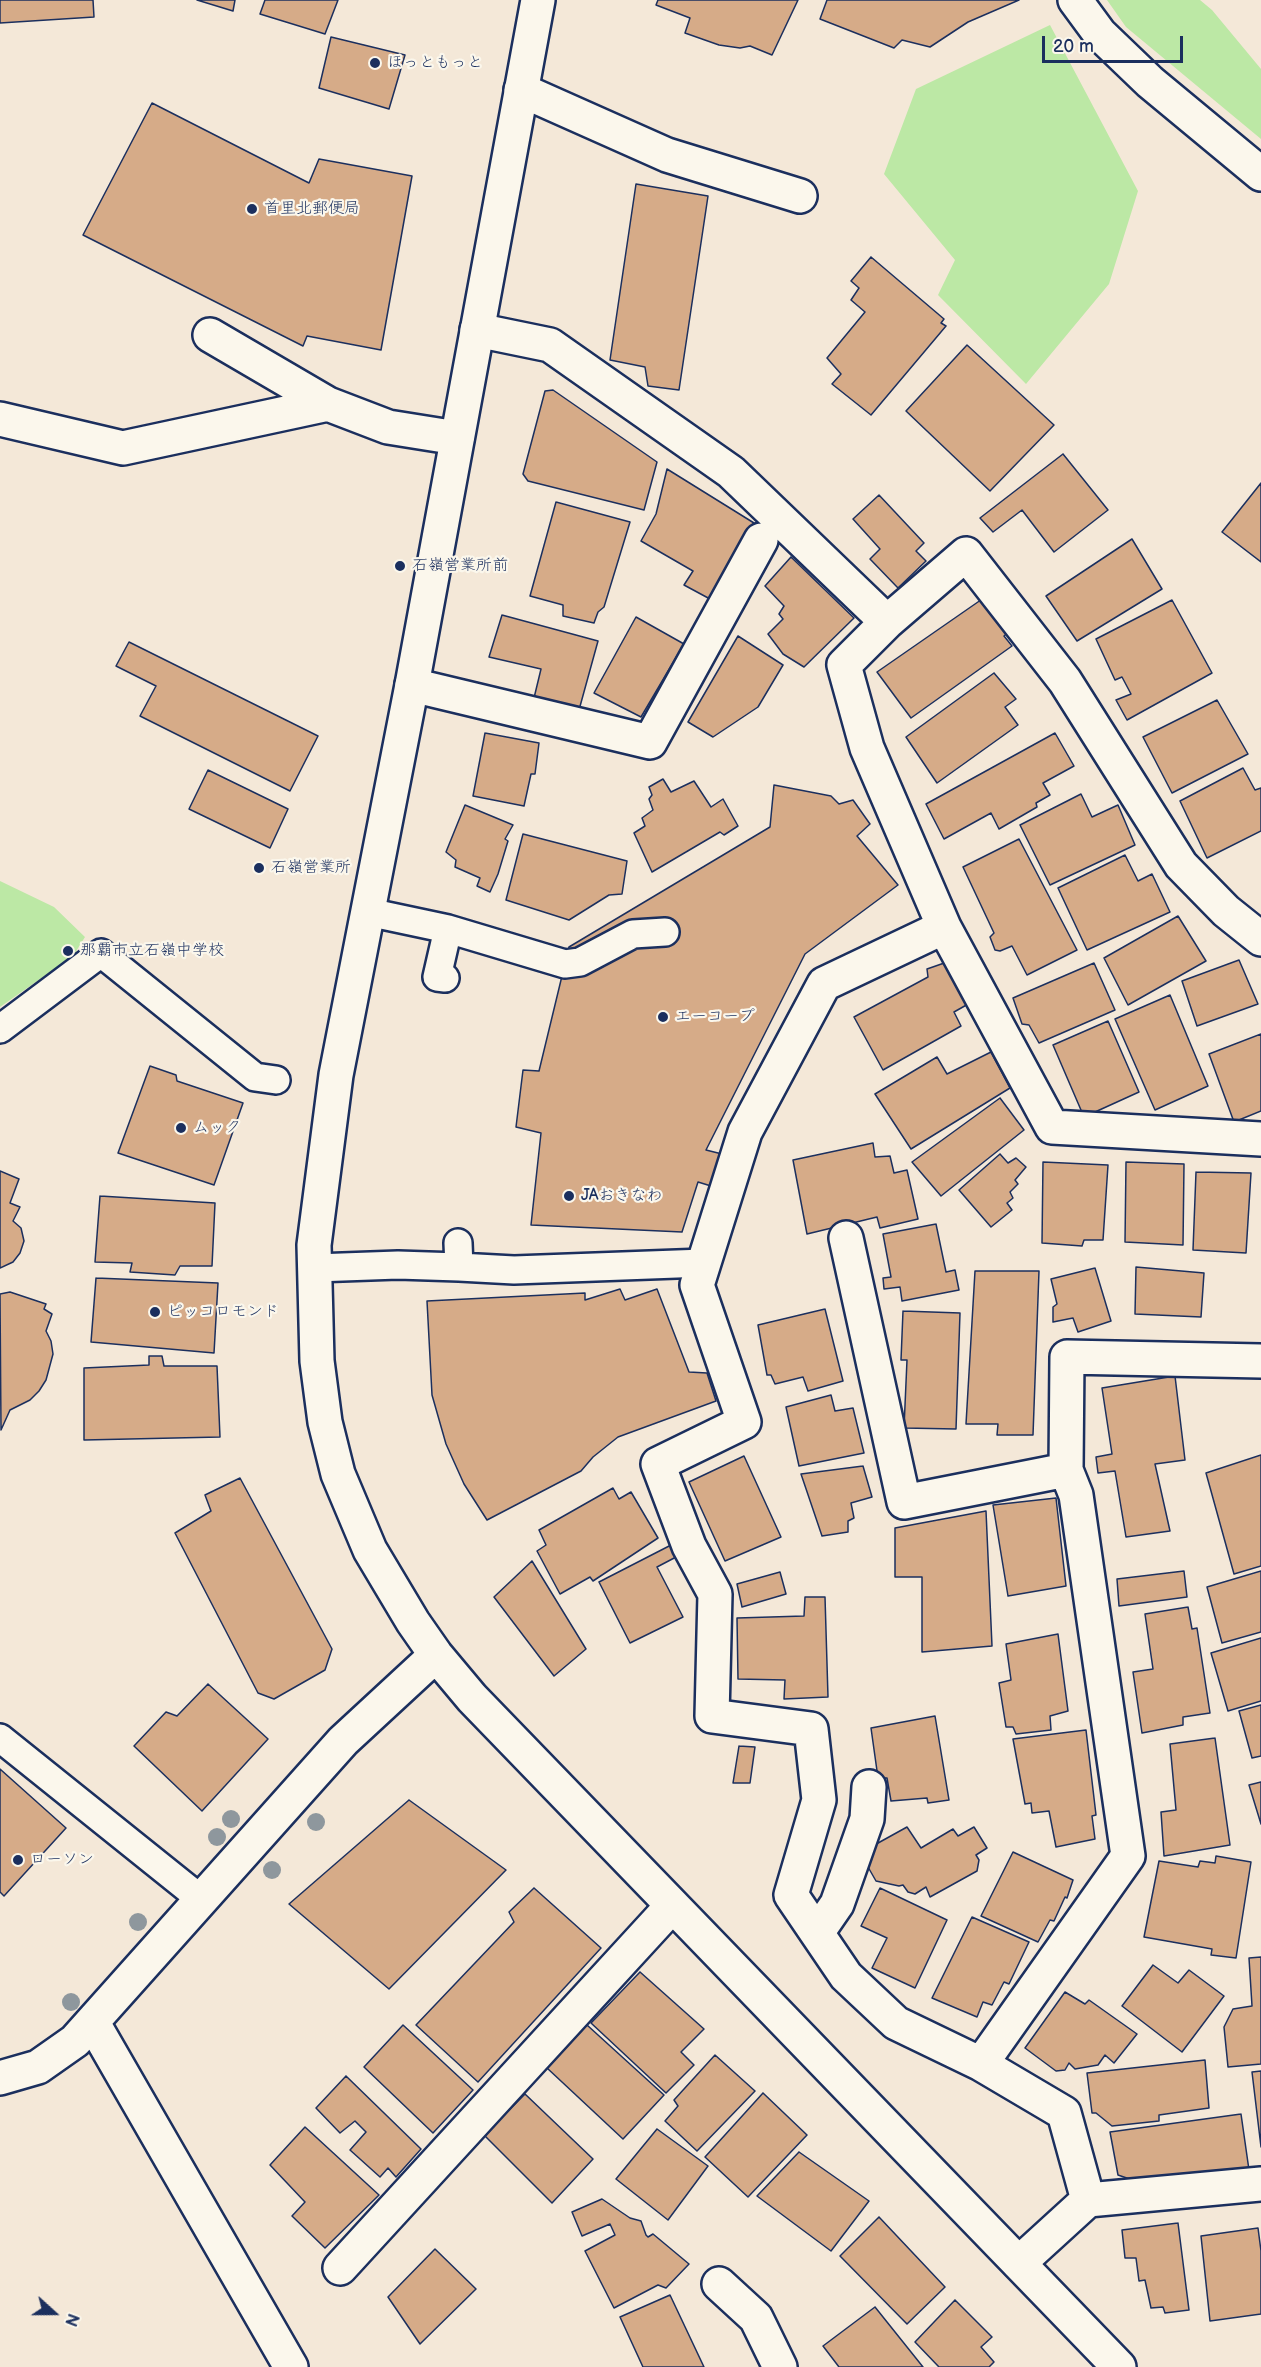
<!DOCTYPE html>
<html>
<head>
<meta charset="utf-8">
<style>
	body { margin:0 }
	#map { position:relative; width:1261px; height:2367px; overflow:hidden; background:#f4e8d8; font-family:"Balsamiq Sans",sans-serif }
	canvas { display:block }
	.north { position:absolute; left:24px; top:2283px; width:60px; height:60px; -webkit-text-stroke:4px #fbf7ec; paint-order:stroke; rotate:111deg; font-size:16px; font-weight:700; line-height:24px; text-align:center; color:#1b2f5e }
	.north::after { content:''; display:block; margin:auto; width:21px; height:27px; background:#1b2f5e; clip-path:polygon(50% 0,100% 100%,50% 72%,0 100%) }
	.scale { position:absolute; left:1042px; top:36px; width:141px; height:27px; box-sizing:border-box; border:3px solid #1b2f5e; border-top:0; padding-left:8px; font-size:18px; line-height:21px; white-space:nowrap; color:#1b2f5e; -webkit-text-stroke:4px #fbf7ec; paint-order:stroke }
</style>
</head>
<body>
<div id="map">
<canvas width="1261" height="2367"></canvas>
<div class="north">N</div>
<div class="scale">20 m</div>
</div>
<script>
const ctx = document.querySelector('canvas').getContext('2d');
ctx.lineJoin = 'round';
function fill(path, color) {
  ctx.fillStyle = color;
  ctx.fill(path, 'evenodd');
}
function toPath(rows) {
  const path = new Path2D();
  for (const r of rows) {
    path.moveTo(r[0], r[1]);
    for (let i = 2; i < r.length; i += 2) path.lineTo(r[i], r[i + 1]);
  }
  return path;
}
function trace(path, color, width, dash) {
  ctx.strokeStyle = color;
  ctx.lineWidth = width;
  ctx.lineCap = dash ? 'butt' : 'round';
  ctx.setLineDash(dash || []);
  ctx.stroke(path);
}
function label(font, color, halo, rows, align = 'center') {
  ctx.font = font + ' "Balsamiq Sans","Klee One",sans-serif';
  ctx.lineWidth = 4.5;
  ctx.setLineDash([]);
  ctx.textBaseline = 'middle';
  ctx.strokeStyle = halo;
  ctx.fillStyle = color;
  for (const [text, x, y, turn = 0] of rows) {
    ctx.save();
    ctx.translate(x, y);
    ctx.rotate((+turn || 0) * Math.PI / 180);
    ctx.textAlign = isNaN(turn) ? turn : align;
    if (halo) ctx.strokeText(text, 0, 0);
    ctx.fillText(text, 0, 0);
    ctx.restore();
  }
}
const green = toPath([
	[1107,0,1200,0,1212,10,1261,69,1261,139,1126,27],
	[1050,25,1138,191,1109,284,1026,384,938,295,955,260,884,174,916,89],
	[0,881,54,907,85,937,73,956,0,1007]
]);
const building = toPath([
	[0,0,93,0,94,17,0,23,0,0],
	[197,0,235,0,233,11,197,0],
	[265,0,338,0,325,34,260,14,265,0],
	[658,0,798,0,772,55,750,46,740,48,719,45,685,33,690,18,656,5,658,0],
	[827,0,1019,0,968,22,930,47,902,40,894,48,820,19,827,0],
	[331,37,405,55,389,109,319,88,331,37],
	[152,103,309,183,319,159,412,176,381,350,307,336,303,346,83,235,152,103],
	[636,184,708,196,679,390,648,386,645,367,610,360,636,184],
	[871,257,944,319,941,323,946,326,871,415,832,384,841,374,827,358,865,312,851,300,859,288,851,281,871,257],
	[967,345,1054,425,990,491,906,411,967,345],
	[553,390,657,462,644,510,528,481,523,474,545,391,553,390],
	[1063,454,1108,510,1054,552,1022,510,993,532,980,518,1063,454],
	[667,469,754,523,710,599,684,585,693,571,641,541,656,514,667,469],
	[1261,483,1261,562,1222,532,1261,483],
	[879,495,924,543,916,551,926,561,898,588,870,559,880,549,853,519,879,495],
	[556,502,630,522,604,607,598,612,594,623,563,616,563,605,530,596,556,502],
	[1132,539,1162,589,1077,641,1046,596,1132,539],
	[791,557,854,618,804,667,783,654,768,634,783,619,779,614,784,606,765,586,791,557],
	[988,595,1011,630,1004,636,1012,646,911,718,877,672,988,595],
	[1172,600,1212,673,1127,720,1116,700,1131,694,1122,677,1115,680,1096,639,1172,600],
	[502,615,598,641,579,710,534,698,541,669,489,657,502,615],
	[636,617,684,644,641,717,594,693,636,617],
	[738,636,783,665,758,707,713,737,688,722,738,636],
	[129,642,318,736,290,791,140,716,156,686,116,666,129,642],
	[994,673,1016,699,1005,707,1018,725,937,783,906,737,994,673],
	[1217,700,1248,754,1172,793,1143,737,1217,700],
	[485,733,539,743,535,774,531,774,524,806,473,796,485,733],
	[1055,733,1074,766,1043,783,1050,795,1036,803,1037,807,999,829,991,813,944,839,926,804,1055,733],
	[1243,768,1255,790,1261,788,1261,831,1207,858,1180,801,1243,768],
	[208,770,288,809,270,848,189,809,208,770],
	[663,779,671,792,694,781,711,807,723,799,738,826,724,835,720,832,652,872,634,833,645,826,642,818,653,810,649,799,652,795,649,787,663,779],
	[774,785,831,796,839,804,853,800,870,824,857,836,898,885,805,954,706,1150,722,1154,711,1186,698,1182,682,1232,531,1225,541,1133,516,1127,523,1070,539,1071,569,947,770,827,774,785],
	[1081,794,1092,817,1118,805,1135,845,1050,885,1020,825,1081,794],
	[465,805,513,825,505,839,508,841,498,874,490,892,477,886,480,878,455,867,456,860,446,852,465,805],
	[523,834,627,861,622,894,609,895,569,920,506,900,523,834],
	[1019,839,1077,950,1027,975,1012,946,1000,951,995,950,990,937,994,933,963,867,1019,839],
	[1125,855,1138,881,1152,874,1170,912,1087,950,1058,888,1125,855],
	[1178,916,1206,961,1128,1005,1104,958,1178,916],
	[1239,960,1258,1004,1197,1026,1182,981,1239,960],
	[950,961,970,1003,954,1012,961,1026,883,1070,854,1017,928,977,927,969,950,961],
	[1094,963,1115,1010,1039,1043,1029,1025,1022,1024,1013,998,1094,963],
	[1170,995,1208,1086,1155,1110,1115,1019,1170,995],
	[1108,1021,1139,1092,1084,1117,1053,1045,1108,1021],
	[1261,1034,1261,1111,1234,1122,1209,1054,1261,1034],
	[991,1052,1010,1088,911,1149,875,1094,937,1057,947,1074,991,1052],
	[150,1066,176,1075,177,1081,243,1103,214,1185,118,1153,150,1066],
	[1000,1098,1024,1130,941,1196,912,1162,1000,1098],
	[873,1143,875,1157,890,1156,894,1173,907,1170,918,1219,880,1228,877,1217,807,1234,793,1160,873,1143],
	[1000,1154,1008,1163,1016,1158,1026,1167,1015,1180,1018,1184,1010,1192,1013,1198,1007,1203,1012,1210,991,1227,959,1190,1000,1154],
	[1043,1162,1108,1165,1103,1240,1084,1240,1082,1246,1042,1243,1043,1162],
	[1126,1162,1184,1164,1183,1245,1125,1242,1126,1162],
	[0,1171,19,1179,10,1203,20,1207,13,1221,21,1228,24,1241,20,1253,13,1262,0,1268,0,1171],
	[1196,1172,1251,1173,1246,1253,1193,1250,1196,1172],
	[100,1196,215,1203,212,1266,180,1266,175,1275,130,1272,132,1263,95,1262,100,1196],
	[936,1224,946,1272,955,1270,959,1290,902,1301,900,1287,884,1289,883,1278,891,1277,883,1234,936,1224],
	[1136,1267,1204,1273,1201,1317,1135,1314,1136,1267],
	[1095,1268,1111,1321,1078,1332,1073,1318,1053,1322,1053,1307,1057,1304,1051,1279,1095,1268],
	[975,1271,1039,1271,1033,1435,997,1435,998,1424,966,1424,975,1271],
	[96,1278,218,1283,214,1353,91,1342,96,1278],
	[620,1289,625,1300,657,1289,689,1372,707,1373,716,1401,618,1437,593,1457,581,1471,487,1520,464,1484,446,1444,432,1395,427,1301,585,1293,585,1300,620,1289],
	[10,1292,46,1304,44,1309,52,1314,46,1331,51,1341,53,1354,46,1380,39,1391,30,1400,10,1410,1,1430,0,1294,10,1292],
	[825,1309,843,1381,808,1391,803,1377,775,1384,771,1375,767,1375,758,1325,825,1309],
	[903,1311,960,1313,956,1429,904,1428,907,1360,901,1360,903,1311],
	[149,1356,162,1356,164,1366,217,1366,220,1437,84,1440,84,1368,149,1365,149,1356],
	[1175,1376,1185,1460,1155,1464,1170,1531,1126,1537,1115,1471,1098,1473,1096,1457,1112,1454,1102,1388,1175,1376],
	[831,1395,835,1411,853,1408,864,1453,799,1466,786,1407,831,1395],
	[1261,1455,1261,1566,1234,1574,1206,1473,1261,1455],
	[744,1456,781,1537,725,1561,689,1482,744,1456],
	[863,1466,872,1497,851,1503,854,1518,848,1521,848,1532,822,1536,801,1474,863,1466],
	[240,1478,332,1649,325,1670,274,1699,258,1693,175,1533,211,1511,205,1495,240,1478],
	[613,1488,619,1499,631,1492,658,1538,593,1581,590,1577,560,1594,537,1551,546,1545,539,1530,613,1488],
	[1056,1498,1066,1586,1008,1596,993,1505,1056,1498],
	[986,1511,992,1646,922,1652,922,1577,895,1577,895,1528,986,1511],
	[673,1544,678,1556,657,1567,683,1617,630,1643,599,1582,673,1544],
	[532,1561,586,1649,554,1676,494,1597,532,1561],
	[1184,1571,1187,1597,1119,1606,1117,1579,1184,1571],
	[1261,1571,1261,1632,1222,1643,1207,1587,1261,1571],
	[780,1572,786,1594,742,1607,737,1584,780,1572],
	[805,1597,825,1597,828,1697,784,1699,785,1680,738,1679,737,1618,804,1616,805,1597],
	[1188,1607,1192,1629,1197,1628,1210,1713,1183,1717,1183,1725,1142,1733,1133,1672,1153,1669,1145,1614,1188,1607],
	[1058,1634,1068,1711,1050,1716,1051,1730,1016,1734,1013,1727,1006,1727,999,1683,1011,1680,1006,1644,1058,1634],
	[1261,1638,1261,1701,1228,1711,1211,1653,1261,1638],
	[208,1684,268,1739,202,1811,134,1746,166,1712,177,1716,208,1684],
	[1261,1705,1261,1756,1252,1758,1239,1711,1261,1705],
	[935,1716,949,1800,928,1803,927,1798,891,1801,887,1778,878,1778,871,1728,935,1716],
	[1086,1730,1096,1815,1092,1816,1095,1839,1056,1847,1049,1811,1032,1813,1031,1803,1025,1804,1013,1739,1086,1730],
	[1215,1738,1230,1845,1164,1856,1161,1812,1176,1810,1170,1744,1215,1738],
	[739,1746,755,1747,750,1783,733,1783,739,1746],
	[0,1769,66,1828,4,1896,0,1892,0,1769],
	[1261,1782,1261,1824,1249,1785,1261,1782],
	[409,1800,506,1870,389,1989,289,1904,409,1800],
	[907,1827,921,1848,953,1829,958,1836,974,1827,987,1848,976,1855,979,1860,977,1871,930,1897,926,1887,915,1894,908,1892,903,1885,899,1886,876,1881,860,1853,907,1827],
	[1013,1852,1073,1880,1067,1898,1065,1897,1054,1921,1050,1920,1038,1942,981,1916,1013,1852],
	[1216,1856,1251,1862,1236,1958,1211,1955,1212,1949,1144,1937,1159,1861,1198,1867,1200,1861,1215,1863,1216,1856],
	[534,1888,601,1948,478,2082,416,2025,514,1922,509,1912,534,1888],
	[880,1888,947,1920,915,1988,872,1968,887,1938,861,1926,880,1888],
	[972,1917,1029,1942,1009,1984,1004,1982,992,2005,983,2002,977,2017,932,1998,972,1917],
	[1261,1957,1261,2064,1228,2067,1224,2027,1233,2009,1252,2006,1249,1958,1261,1957],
	[1153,1965,1178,1983,1189,1970,1224,1996,1182,2052,1122,2006,1153,1965],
	[640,1972,704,2029,681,2052,694,2065,666,2093,591,2023,640,1972],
	[1065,1992,1085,2004,1089,2000,1137,2034,1114,2063,1105,2055,1098,2065,1075,2069,1069,2063,1065,2070,1056,2071,1025,2048,1065,1992],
	[403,2025,473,2090,433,2133,364,2067,403,2025],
	[587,2025,664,2095,623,2139,547,2068,587,2025],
	[715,2055,755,2091,697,2151,665,2121,678,2106,674,2100,715,2055],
	[1205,2060,1209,2108,1159,2115,1159,2121,1112,2126,1096,2113,1092,2113,1087,2073,1205,2060],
	[1261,2071,1261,2147,1252,2072,1261,2071],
	[346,2076,421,2149,396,2177,388,2168,380,2177,350,2150,366,2132,355,2121,340,2133,316,2108,346,2076],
	[763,2093,807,2135,748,2197,705,2157,763,2093],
	[525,2094,593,2159,552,2203,484,2135,525,2094],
	[1241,2114,1250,2177,1144,2184,1118,2175,1110,2132,1241,2114],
	[305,2127,379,2195,325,2248,292,2216,305,2202,270,2165,305,2127],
	[657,2129,708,2166,668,2220,616,2179,657,2129],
	[799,2152,869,2201,831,2251,757,2196,799,2152],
	[602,2199,630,2218,641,2221,646,2235,648,2237,653,2234,689,2264,666,2288,658,2285,614,2308,585,2251,615,2235,610,2224,582,2236,572,2212,602,2199],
	[879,2217,945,2287,907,2324,840,2256,879,2217],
	[1178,2223,1189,2310,1165,2313,1163,2307,1151,2308,1145,2280,1139,2281,1136,2258,1125,2258,1122,2230,1178,2223],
	[1258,2228,1261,2251,1261,2314,1210,2321,1201,2236,1258,2228],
	[435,2249,476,2289,420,2344,388,2297,435,2249],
	[670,2295,704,2367,643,2367,620,2317,670,2295],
	[955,2300,992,2337,981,2347,994,2362,989,2367,939,2367,915,2342,955,2300],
	[875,2307,923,2367,839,2367,823,2346,875,2307]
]);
const lane = toPath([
	[368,912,448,929,565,964,580,962,633,934,665,932],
	[445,978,437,977,448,929],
	[0,1029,101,953,255,1077,276,1080],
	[458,1243,459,1267,514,1270,704,1263],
	[315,1268,398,1265,459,1267],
	[0,1738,202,1900]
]);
const street = toPath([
	[1075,0,1100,34,1150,82,1261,174],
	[521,90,667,155,800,196],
	[477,330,550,345,731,472,887,622,966,554,1065,681,1181,865,1226,911,1261,939],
	[210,335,328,404,388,427,457,438],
	[0,419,123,448,328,404],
	[887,622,844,665,867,748,944,927],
	[412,685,650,742,761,540],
	[846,1238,904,1502,1066,1470,1076,1495,1128,1856,981,2064],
	[1066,1470,1067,1357,1261,1361],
	[817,1933,837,1904,867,1819,869,1787],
	[1088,2200,1261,2184],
	[1019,2263,1088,2200,1064,2113,981,2064,896,2023,846,1976,791,1895,819,1800,811,1729,712,1716,715,1594,689,1546,658,1464,744,1422,697,1285,745,1132,824,984,944,927,1052,1127,1261,1139],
	[340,2268,672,1906],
	[719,2284,756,2318,780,2367]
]);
const secondary = toPath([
	[538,0,412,685,336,1075,314,1245,317,1361,325,1422,338,1474,370,1550,413,1622,436,1655,472,1698,1119,2367],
	[93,2023,291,2367],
	[0,2078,38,2067,75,2041,343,1741,436,1655]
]);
const trees = [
	[231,1819],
	[316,1822],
	[217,1837],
	[272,1870],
	[138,1922],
	[71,2002]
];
const markers = [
	[375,63,6,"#1b2f5e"],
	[252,209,6,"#1b2f5e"],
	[400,566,6,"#1b2f5e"],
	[259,868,6,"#1b2f5e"],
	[68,951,6,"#1b2f5e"],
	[663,1017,6,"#1b2f5e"],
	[181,1128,6,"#1b2f5e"],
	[569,1196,6,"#1b2f5e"],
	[155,1312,6,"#1b2f5e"],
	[18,1860,6,"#1b2f5e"]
];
const poiNames = [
	["ほっともっと",387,63],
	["首里北郵便局",264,209],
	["石嶺営業所前",412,566],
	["石嶺営業所",271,868],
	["那覇市立石嶺中学校",80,951],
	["エーコープ",675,1017],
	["ムック",193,1128],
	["JAおきなわ",581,1196],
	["ピッコロモンド",167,1312],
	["ローソン",30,1860]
];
fill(green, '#bce8a5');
fill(building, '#d6ab88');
trace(building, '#1b2f5e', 1.5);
trace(lane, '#1b2f5e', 32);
trace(street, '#1b2f5e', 38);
trace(secondary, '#1b2f5e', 38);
trace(lane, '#fbf7ec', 27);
trace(street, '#fbf7ec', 33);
trace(secondary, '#fbf7ec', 33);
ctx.fillStyle = '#8e979d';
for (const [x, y] of trees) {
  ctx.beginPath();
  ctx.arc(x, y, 9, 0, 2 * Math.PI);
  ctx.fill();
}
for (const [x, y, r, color] of markers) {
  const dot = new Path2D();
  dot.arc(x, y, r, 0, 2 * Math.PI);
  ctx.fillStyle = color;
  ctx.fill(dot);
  trace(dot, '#fbf7ec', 2);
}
label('16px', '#1b2f5e', '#fbf7ec', poiNames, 'left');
</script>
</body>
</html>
